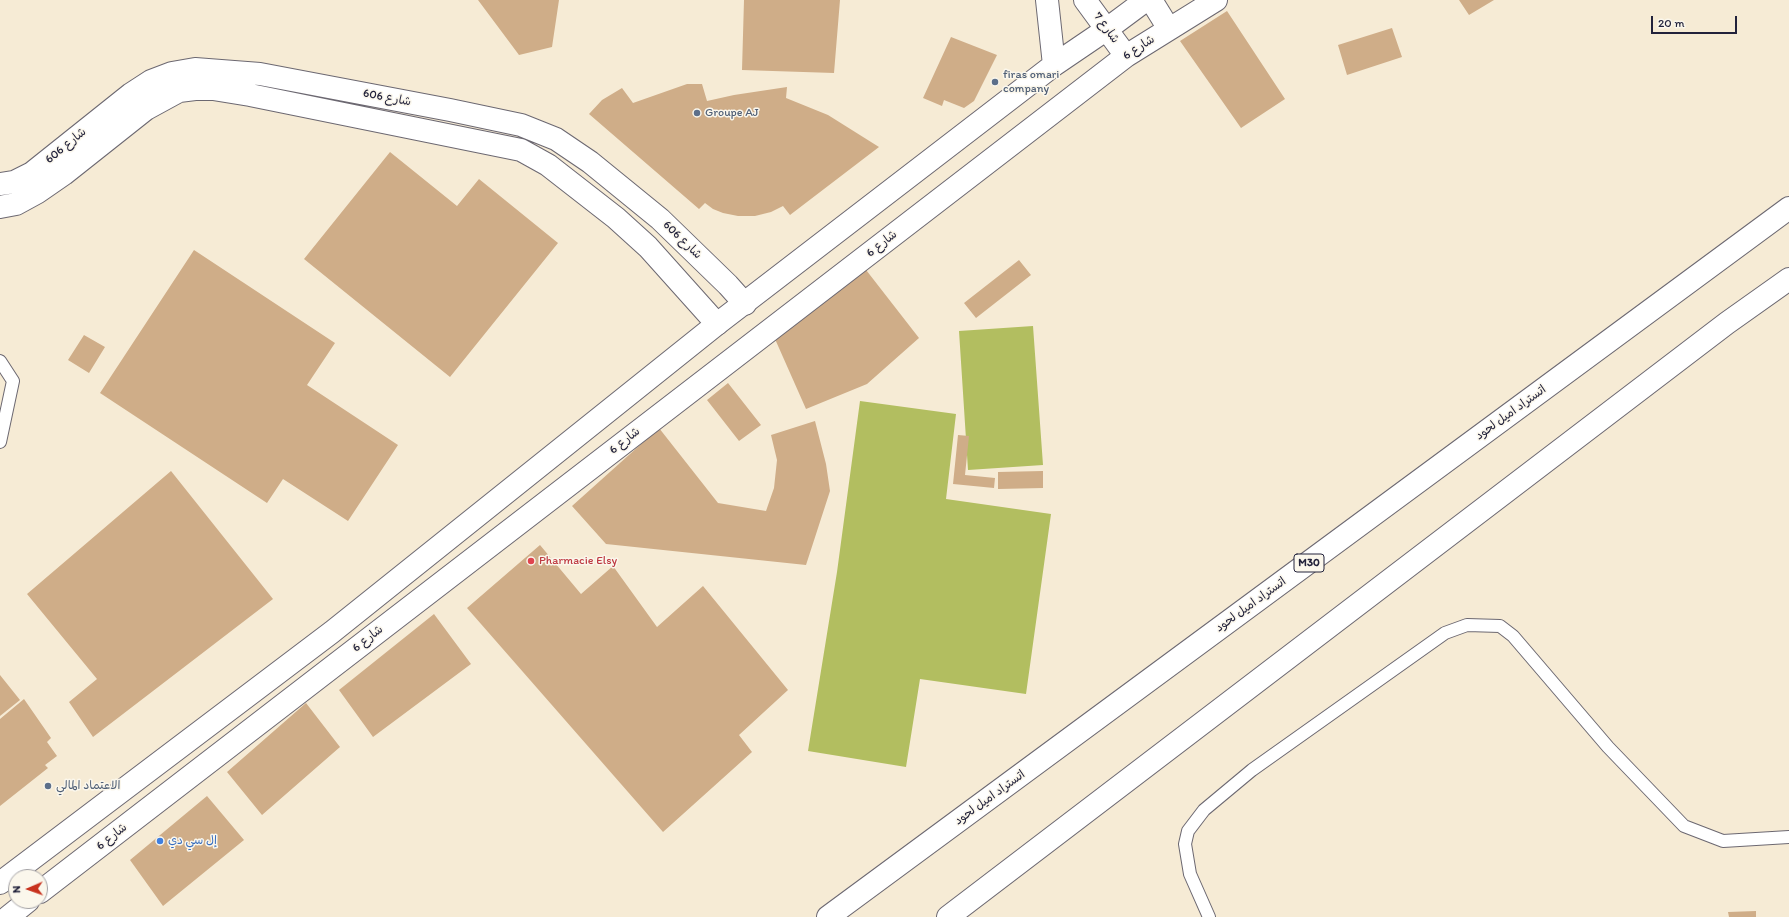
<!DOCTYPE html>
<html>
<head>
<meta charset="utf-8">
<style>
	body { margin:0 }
	#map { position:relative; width:1789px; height:917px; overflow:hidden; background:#f6ebd5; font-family:Itim,sans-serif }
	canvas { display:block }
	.north { position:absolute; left:8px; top:869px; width:40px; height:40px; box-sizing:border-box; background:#fbf7ec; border:1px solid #a4a2a5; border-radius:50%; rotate:268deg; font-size:11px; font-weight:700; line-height:16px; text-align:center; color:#22223b }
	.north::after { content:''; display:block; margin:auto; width:14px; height:18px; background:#c8321e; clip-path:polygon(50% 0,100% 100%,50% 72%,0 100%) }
	.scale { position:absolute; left:1651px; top:16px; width:86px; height:18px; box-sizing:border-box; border:2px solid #22223b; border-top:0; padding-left:5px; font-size:12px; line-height:14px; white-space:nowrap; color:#22223b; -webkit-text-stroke:3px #fbf7ec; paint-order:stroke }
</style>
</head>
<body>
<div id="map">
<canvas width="1789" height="917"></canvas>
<div class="north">N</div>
<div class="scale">20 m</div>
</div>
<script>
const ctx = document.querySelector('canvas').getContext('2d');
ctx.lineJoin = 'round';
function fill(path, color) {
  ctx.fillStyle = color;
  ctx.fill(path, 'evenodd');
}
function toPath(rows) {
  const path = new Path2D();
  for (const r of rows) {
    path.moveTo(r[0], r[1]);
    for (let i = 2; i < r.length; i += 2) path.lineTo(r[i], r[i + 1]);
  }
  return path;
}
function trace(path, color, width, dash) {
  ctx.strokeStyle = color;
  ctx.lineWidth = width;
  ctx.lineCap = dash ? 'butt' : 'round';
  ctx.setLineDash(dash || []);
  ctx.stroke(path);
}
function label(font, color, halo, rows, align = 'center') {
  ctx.font = font + ' Itim,"Playpen Sans Arabic",sans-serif';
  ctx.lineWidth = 3;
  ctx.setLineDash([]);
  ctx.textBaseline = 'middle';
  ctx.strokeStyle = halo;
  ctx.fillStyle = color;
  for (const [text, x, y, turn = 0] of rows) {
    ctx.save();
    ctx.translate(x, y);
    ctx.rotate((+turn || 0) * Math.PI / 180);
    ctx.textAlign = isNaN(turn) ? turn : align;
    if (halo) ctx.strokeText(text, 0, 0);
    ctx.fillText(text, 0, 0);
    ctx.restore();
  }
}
const green = toPath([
	[1033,326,1043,465,968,470,959,331],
	[860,401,956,414,946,499,1051,514,1026,694,920,679,906,767,808,751,837,572]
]);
const building = toPath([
	[478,0,559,0,552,47,519,55],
	[744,0,840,0,834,73,742,70],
	[1459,0,1494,0,1469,15],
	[1227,11,1285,99,1241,128,1180,41],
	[1392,28,1402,57,1347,75,1338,45],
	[951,37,997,55,974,101,964,108,944,100,942,106,923,98],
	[687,84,702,84,707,101,734,95,787,87,786,98,828,115,879,147,790,215,783,206,771,212,755,216,738,216,723,213,713,209,705,203,699,209,589,114,602,100,622,88,633,103],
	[390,152,457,206,479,179,558,243,450,377,304,259],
	[194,250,335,343,307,385,398,445,348,521,283,479,267,503,100,393],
	[1019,260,1031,275,976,318,964,303],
	[863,266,919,338,867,384,806,409,775,339],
	[84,335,105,347,89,373,68,360],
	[728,383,761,425,739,441,707,400],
	[815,421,826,464,830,491,806,565,606,544,572,506,659,428,718,503,766,511,774,488,777,460,771,435],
	[958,435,969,436,965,475,995,478,994,488,953,484],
	[171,471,273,599,93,737,69,702,97,679,27,594],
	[1043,471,1043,488,998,489,998,472],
	[540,545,581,594,613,566,657,627,703,586,788,690,739,735,752,752,663,832,467,608],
	[434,614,471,664,373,737,339,690],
	[0,675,20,700,0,716],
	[24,699,51,738,47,742,57,756,45,765,48,768,0,806,0,719],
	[306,703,340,747,262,815,227,772],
	[207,796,244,840,163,906,130,860],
	[1756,911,1756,917,1729,917,1728,912]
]);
const service = toPath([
	[0,361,13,381,0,442],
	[1209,917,1190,874,1185,844,1188,831,1204,810,1252,770,1445,633,1467,625,1500,626,1513,636,1608,747,1684,826,1723,841,1789,837]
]);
const minor = toPath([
	[0,184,14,182,32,173,131,94,151,81,172,73,195,69,260,74,450,110,521,125,556,139,590,162,660,219,728,285,745,304],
	[0,207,16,204,38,192,64,174,146,109,179,91,195,89,213,89,250,95,521,150,548,165,616,218,648,247,717,324]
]);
const secondary = toPath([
	[1047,0,1054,65],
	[1085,0,1126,56],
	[1151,0,1169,29],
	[0,883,332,632,717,324,1054,65,1107,29,1146,0],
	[40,892,1126,56,1216,0],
	[8,917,28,901]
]);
const motorway = toPath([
	[828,917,1789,208],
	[948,917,1727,323,1789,279]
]);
const markers = [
	[995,82,4,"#5c6f8a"],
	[697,113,4,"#5c6f8a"],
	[531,561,4,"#e0444e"],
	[48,786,4,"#5c6f8a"],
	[160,841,4,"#3f7fe0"]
];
const shields = [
	[1309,563,30]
];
const shieldNames = [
	["M30",1309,563]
];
const streetNames = [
	["شارع 7",1106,28,54],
	["شارع 6",1139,48,-33],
	["شارع 606",387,98,11],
	["شارع 606",66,146,-39],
	["شارع 606",682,240,44],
	["شارع 6",882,244,-38],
	["اتستراد اميل لحود",1511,413,-36],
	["شارع 6",625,441,-38],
	["اتستراد اميل لحود",1251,605,-36],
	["شارع 6",368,639,-38],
	["اتستراد اميل لحود",990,798,-36],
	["شارع 6",112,837,-38]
];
const serviceNames = [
	["firas omari",1003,75],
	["company",1003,89],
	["Groupe AJ",705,113],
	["الاعتماد المالي",56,786]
];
const healthNames = [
	["Pharmacie Elsy",539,561]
];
const shopNames = [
	["إل سي دي",168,841]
];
fill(green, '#b2be60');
fill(building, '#cfad88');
trace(service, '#6c6871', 14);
trace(minor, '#6c6871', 24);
trace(secondary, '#6c6871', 24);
trace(motorway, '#6c6871', 24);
trace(service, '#fff', 12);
trace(minor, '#fff', 22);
trace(secondary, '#fff', 22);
trace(motorway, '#fff', 22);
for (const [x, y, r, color] of markers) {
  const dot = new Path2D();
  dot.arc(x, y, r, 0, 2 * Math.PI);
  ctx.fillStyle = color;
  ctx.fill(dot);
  trace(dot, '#fbf7ec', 1.5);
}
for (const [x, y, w] of shields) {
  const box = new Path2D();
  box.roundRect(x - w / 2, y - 9, w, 18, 3);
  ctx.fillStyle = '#fbf7ec';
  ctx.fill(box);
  trace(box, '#22223b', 1);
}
label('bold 11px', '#22223b', null, shieldNames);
label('12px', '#22223b', '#fbf7ec', streetNames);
label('12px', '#4e5e75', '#fbf7ec', serviceNames, 'left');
label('12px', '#be3a42', '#fbf7ec', healthNames, 'left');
label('12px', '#366cbe', '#fbf7ec', shopNames, 'left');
</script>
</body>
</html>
